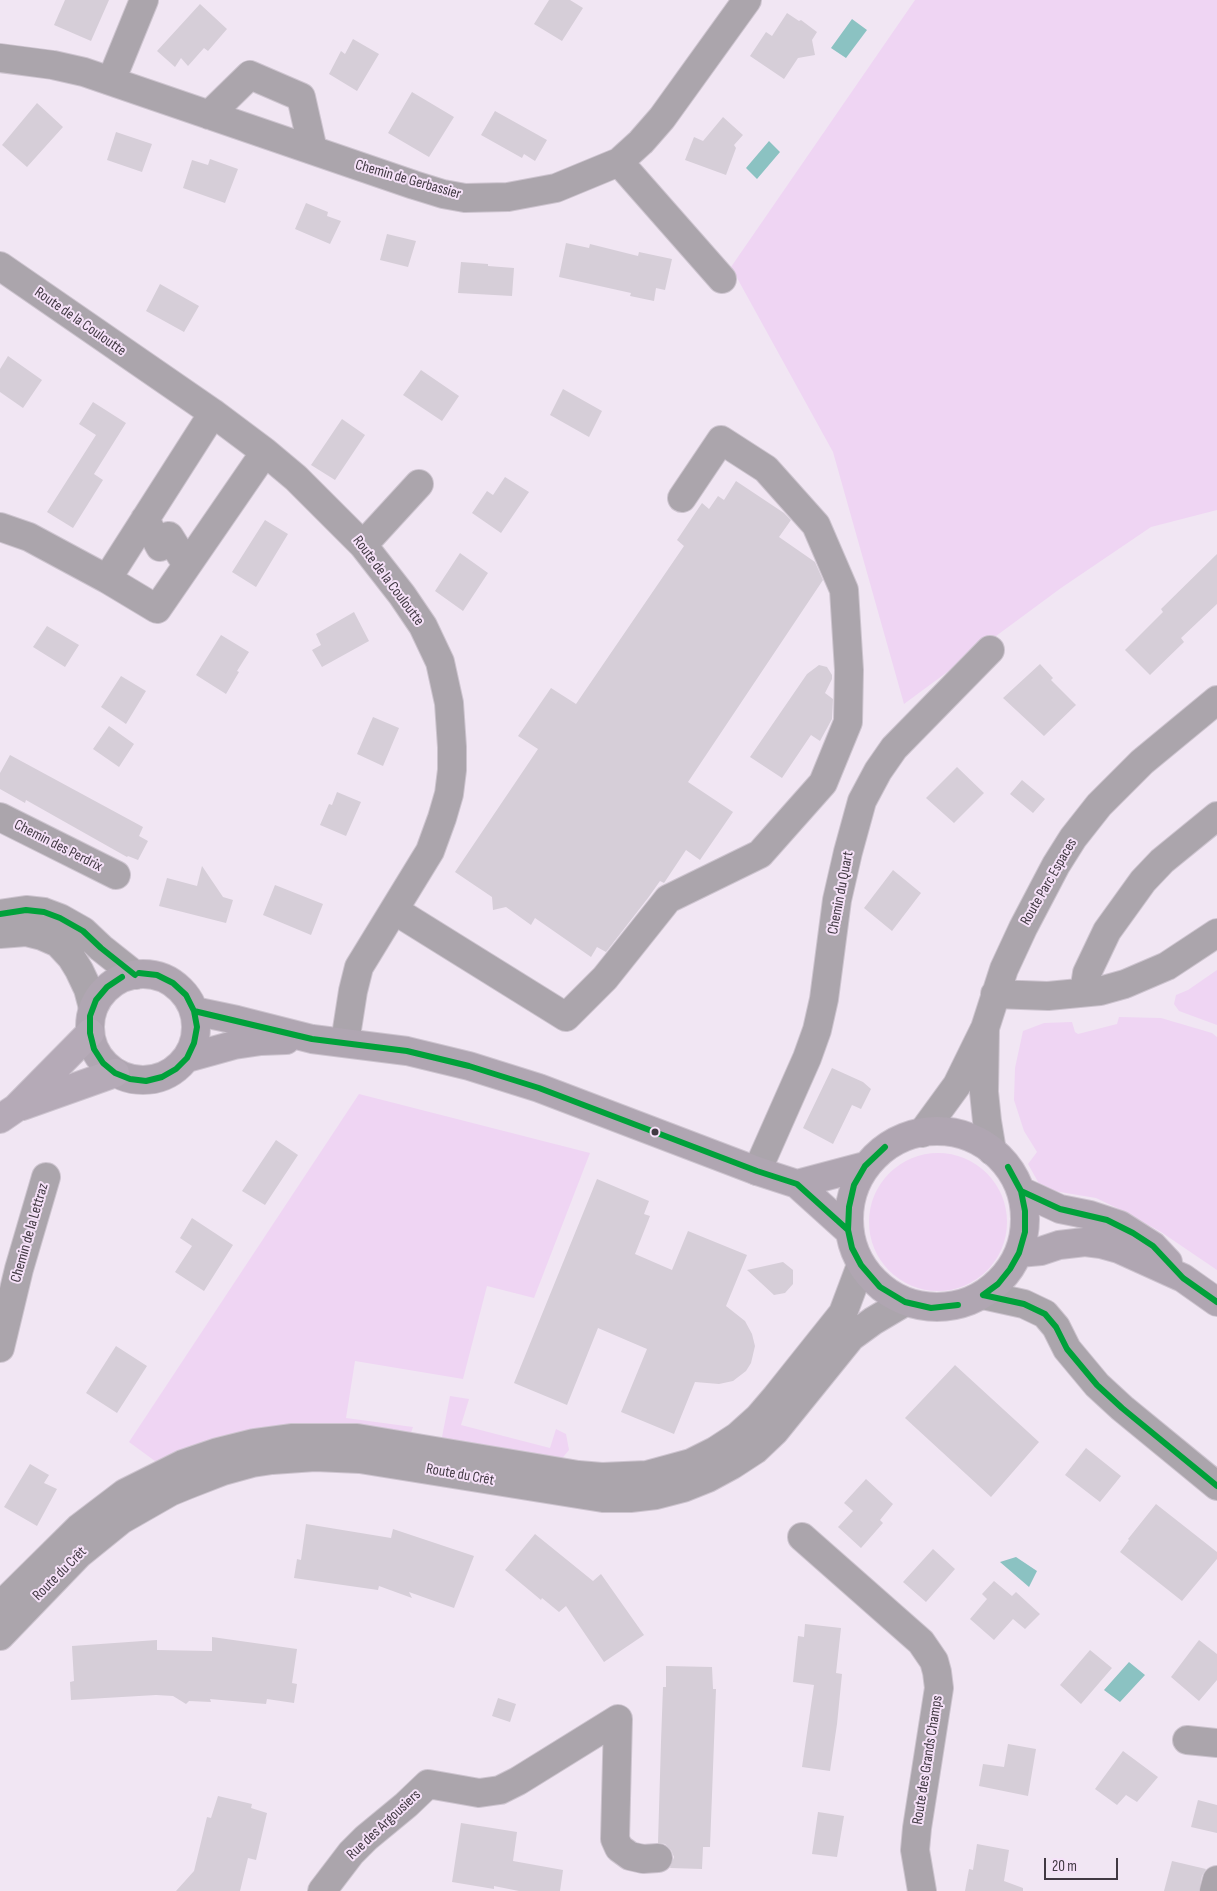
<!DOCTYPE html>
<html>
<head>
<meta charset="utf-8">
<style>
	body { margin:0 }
	#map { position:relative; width:1217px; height:1891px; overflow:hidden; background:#f1e6f3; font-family:"Sofia Sans Condensed",sans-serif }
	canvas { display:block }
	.scale { position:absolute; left:1044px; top:1858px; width:74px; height:22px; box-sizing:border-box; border:2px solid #413942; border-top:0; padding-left:6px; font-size:15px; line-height:18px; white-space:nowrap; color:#413942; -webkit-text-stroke:4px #f5e1f8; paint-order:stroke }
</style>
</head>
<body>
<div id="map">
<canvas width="1217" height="1891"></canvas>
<div class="scale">20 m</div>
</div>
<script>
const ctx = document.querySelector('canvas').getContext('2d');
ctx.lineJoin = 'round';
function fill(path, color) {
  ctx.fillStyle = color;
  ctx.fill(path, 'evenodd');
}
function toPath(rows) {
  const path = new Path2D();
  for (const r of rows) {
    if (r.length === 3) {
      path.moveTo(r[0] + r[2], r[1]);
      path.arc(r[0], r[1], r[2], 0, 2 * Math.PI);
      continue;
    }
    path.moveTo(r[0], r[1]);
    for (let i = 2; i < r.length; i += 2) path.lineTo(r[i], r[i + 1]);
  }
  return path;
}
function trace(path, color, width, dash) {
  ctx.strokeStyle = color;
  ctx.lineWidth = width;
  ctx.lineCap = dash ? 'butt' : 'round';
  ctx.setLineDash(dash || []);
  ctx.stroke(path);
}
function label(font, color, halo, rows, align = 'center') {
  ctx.font = font + ' "Sofia Sans Condensed",sans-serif';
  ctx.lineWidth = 4;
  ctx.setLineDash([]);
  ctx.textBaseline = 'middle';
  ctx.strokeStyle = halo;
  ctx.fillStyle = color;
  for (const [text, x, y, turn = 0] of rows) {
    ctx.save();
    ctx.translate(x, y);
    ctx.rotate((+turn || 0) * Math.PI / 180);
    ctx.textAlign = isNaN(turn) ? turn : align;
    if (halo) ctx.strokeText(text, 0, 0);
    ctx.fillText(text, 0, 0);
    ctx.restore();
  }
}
const green = toPath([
	[915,0,1217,0,1217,510,1151,527,1061,588,904,704,833,452,731,267],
	[1217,970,1217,1025,1179,1011,1174,1004,1176,995,1188,990],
	[1119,1017,1161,1018,1212,1033,1217,1037,1217,1270,1161,1232,1117,1208,1096,1198,1042,1189,1028,1164,1037,1152,1024,1131,1014,1100,1015,1068,1023,1031,1044,1023,1072,1022,1075,1032,1078,1034,1117,1024],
	[359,1094,590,1153,534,1298,487,1286,463,1379,355,1361,346,1418,413,1427,409,1439,159,1464,129,1442],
	[938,1222,69],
	[450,1396,469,1399,461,1425,550,1448,556,1429,566,1434,569,1450,559,1462,446,1447,442,1437]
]);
const water = toPath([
	[852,19,867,30,846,58,831,48],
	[769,141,780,152,757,179,746,168],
	[1016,1557,1037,1571,1029,1587,1000,1562],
	[1129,1662,1145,1675,1120,1702,1104,1690]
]);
const building = toPath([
	[65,0,109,0,91,41,54,25],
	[549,0,570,0,583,8,562,41,534,24],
	[200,4,227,29,208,51,204,48,188,66,181,58,175,67,157,51],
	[787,13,799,21,801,20,817,32,812,40,815,55,798,58,784,79,750,56,766,32,772,36],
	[353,39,379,54,357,91,329,74,341,51,345,54],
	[412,92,454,117,429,157,388,133],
	[37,103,63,127,27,167,2,145],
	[495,111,547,140,535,161,524,154,522,158,481,135],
	[723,117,743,135,734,145,736,148,726,175,685,160,694,137,703,141],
	[116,132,152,144,142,172,107,160],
	[210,159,238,169,225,203,183,188,192,160,208,165],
	[306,203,328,212,327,216,341,221,330,244,295,229],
	[387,234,416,241,408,267,380,260],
	[566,243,589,248,590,244,638,256,639,252,672,259,665,290,656,288,654,301,630,296,631,293,559,277],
	[461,262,488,264,488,266,514,268,512,296,458,293],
	[160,284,199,306,184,332,146,311],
	[8,356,42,380,23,408,0,392,0,369],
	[421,370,459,396,442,421,403,395],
	[563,389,602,411,589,437,550,415],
	[93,402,126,423,94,474,103,480,73,528,47,512,96,435,79,424],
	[342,419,365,435,335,480,311,465],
	[505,477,529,492,501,533,472,513,487,491,493,495],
	[736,481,784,513,791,520,779,537,815,562,823,580,688,782,733,812,700,860,686,850,664,883,660,881,648,898,606,952,597,947,591,957,535,918,531,925,506,907,493,910,492,897,455,872,538,749,518,736,551,688,576,704,684,546,677,540,702,503,709,509,718,496,724,500],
	[265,520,288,534,256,587,232,572],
	[460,553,488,573,463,611,435,591],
	[1217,554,1217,604,1181,638,1184,642,1150,675,1125,650,1163,612,1161,609],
	[354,612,369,641,322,667,312,650,321,645,316,634],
	[47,626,79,645,65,667,33,647],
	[221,635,249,652,237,671,239,672,226,694,196,675],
	[1040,664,1053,678,1051,680,1076,705,1044,736,1003,698],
	[819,665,827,667,832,675,832,679,825,693,833,699,832,719,820,741,811,735,782,778,750,757,807,674],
	[121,676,146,691,126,724,101,707],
	[373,717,399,728,383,766,357,754],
	[109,726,134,744,119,767,93,749],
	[10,755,143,827,139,836,148,841,138,860,128,856,127,857,26,800,25,803,0,789,0,773],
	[957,767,984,793,954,823,926,798],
	[1022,780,1045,799,1033,813,1010,794],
	[337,792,361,802,346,836,320,825,329,804,332,805],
	[202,866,223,897,233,900,226,923,159,906,167,878,197,886],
	[893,870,921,893,892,931,864,908],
	[275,885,323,904,311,935,263,915],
	[832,1068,863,1082,871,1089,861,1109,852,1105,833,1144,803,1128],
	[276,1140,298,1155,265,1205,242,1191],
	[597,1179,649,1201,644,1214,650,1216,635,1254,672,1270,688,1231,747,1255,726,1306,745,1321,752,1334,755,1346,751,1363,746,1371,733,1381,719,1384,695,1382,674,1434,621,1412,647,1349,598,1328,567,1405,514,1383],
	[192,1218,233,1245,204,1291,175,1272,192,1246,180,1238],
	[783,1262,793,1270,793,1284,785,1293,774,1295,747,1270],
	[116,1346,147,1366,117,1413,86,1393],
	[955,1365,1039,1442,991,1497,905,1418],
	[1086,1448,1121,1476,1100,1502,1065,1475],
	[30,1464,49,1475,44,1483,57,1489,37,1526,4,1507],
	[866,1479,893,1504,880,1520,883,1523,861,1548,838,1527,853,1511,844,1503],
	[1156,1504,1217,1552,1217,1559,1182,1601,1120,1552,1129,1540,1128,1539],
	[306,1524,391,1538,393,1529,474,1556,454,1608,409,1592,412,1598,379,1586,378,1590,294,1578,297,1559,301,1560],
	[535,1534,593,1581,601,1574,644,1635,604,1662,566,1606,559,1612,542,1598,541,1600,505,1570],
	[933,1549,955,1569,926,1602,903,1582],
	[994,1581,1012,1596,1016,1592,1040,1614,1025,1629,1013,1619,994,1640,970,1619,987,1599,982,1594],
	[805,1624,841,1628,836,1673,842,1674,837,1724,830,1771,802,1767,814,1685,793,1682,798,1636,804,1637],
	[212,1637,297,1649,292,1683,297,1684,294,1703,267,1699,266,1704,210,1699,211,1702,189,1701,186,1704,173,1696,156,1695,71,1700,70,1682,74,1681,72,1646,157,1640,157,1650,212,1651],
	[1199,1640,1217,1654,1217,1680,1199,1701,1171,1677],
	[1090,1650,1112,1668,1081,1704,1060,1685],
	[666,1666,712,1667,713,1689,716,1689,710,1847,703,1847,702,1869,670,1868,674,1857,671,1850,665,1844,658,1843,661,1742,663,1687,666,1687],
	[498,1698,516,1704,510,1722,492,1716],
	[1008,1744,1036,1749,1028,1796,979,1786,983,1764,1004,1767],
	[1123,1751,1158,1777,1137,1802,1126,1795,1117,1805,1095,1789],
	[218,1796,252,1804,251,1808,267,1813,256,1860,248,1858,240,1891,176,1891,194,1871,207,1817,211,1818],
	[1198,1800,1217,1805,1217,1833,1191,1827],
	[818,1812,844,1816,837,1857,812,1854],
	[461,1823,517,1832,513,1861,563,1870,560,1891,519,1891,494,1886,494,1889,452,1882],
	[977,1844,1009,1850,1004,1881,1023,1888,1023,1891,965,1891,969,1869,973,1870],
	[1172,1861,1206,1869,1202,1876,1199,1891,1164,1891]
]);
const minor = toPath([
	[0,58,53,65,84,72,414,185,443,194,465,198,508,197,556,188,619,162,641,142,662,118,747,0],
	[111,81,144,0],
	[209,115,250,75,301,97,313,150],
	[619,162,722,279],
	[0,266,213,413,265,452,296,478,363,545,402,595,423,626,440,662,449,703,452,747,452,770,449,794,442,818,430,851,359,967,353,991,345,1042],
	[213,413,107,579,157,609,265,452],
	[145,519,160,547,169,536,187,565],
	[0,527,29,537,107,579],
	[363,545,419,484],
	[0,817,116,875],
	[394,910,566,1017,605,978,668,899,760,854,823,783,848,722,849,670,844,590,816,525,766,469,721,440,682,498],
	[0,914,26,910,44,912,60,918,83,931,101,948,135,975],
	[0,934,26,932,42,936,58,943,71,957,79,970,88,989,93,1008],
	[1084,992,1087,973,1107,931,1143,881,1162,861,1217,816],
	[995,994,1048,996,1100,991,1125,984,1167,966,1217,933],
	[985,1028,1004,969,1023,928,1056,865,1073,838,1099,805,1142,762,1217,700],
	[922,1133,957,1085,985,1028,984,1092,987,1121,992,1151],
	[757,1171,807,1058,817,1030,824,999,837,900,848,852,862,801,878,771,894,748,990,650],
	[983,1295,1024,1304,1045,1314,1056,1327,1067,1349,1097,1385,1122,1408,1217,1486],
	[0,1348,19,1269,46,1177],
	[802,1537,921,1642,934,1661,937,1672,939,1688,917,1828,915,1850,922,1891],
	[0,1606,79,1528,125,1493,183,1464,218,1452,254,1443,291,1438,357,1438,578,1475,602,1477,647,1475,691,1463,715,1451,738,1436,758,1418,776,1397,843,1313,861,1265],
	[0,1636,79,1554,121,1520,170,1492,187,1485,223,1471,252,1463,272,1460,315,1457,360,1459,603,1498,630,1498,656,1495,683,1488,708,1478,732,1465,755,1450,775,1431,851,1337,873,1321,905,1302],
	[1187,1740,1217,1743],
	[322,1891,351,1853,366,1838,406,1805,428,1784,479,1793,500,1790,518,1781,618,1719,615,1839,619,1848,630,1856,643,1859,658,1858],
	[1214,1891,1217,1880]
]);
const major = toPath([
	[143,1027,53],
	[194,1011,237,1020,312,1039,407,1051,469,1066,539,1088,757,1171,797,1184,848,1230],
	[187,1058,234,1045,261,1041,286,1040],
	[937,1219,88],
	[797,1184,865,1166],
	[1021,1191,1060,1209,1090,1215,1120,1225,1153,1246,1168,1262],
	[1019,1253,1041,1251,1059,1245,1085,1242,1101,1244,1119,1249,1183,1278,1217,1302]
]);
const highway = toPath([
	[22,1106,115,1073],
	[0,1119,16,1108,90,1033]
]);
const bus1 = toPath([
	[0,914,26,910,44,912,60,918,83,931,101,948,135,975],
	[122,977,107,987,96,1000,90,1016,90,1033,94,1049,103,1063,115,1073,130,1079,146,1081,162,1077,176,1069,187,1058,194,1043,197,1027,194,1011,186,995,173,983,157,975,139,973],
	[194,1011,312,1039,407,1051,469,1066,539,1088,757,1171,797,1184,848,1230],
	[885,1147,865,1166,854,1185,849,1207,848,1230,852,1248,861,1265,880,1287,905,1302,931,1308,958,1305],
	[1021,1191,1060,1209,1107,1220,1133,1233,1153,1246,1183,1278,1217,1302],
	[983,1295,998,1284,1010,1269,1019,1253,1025,1232,1025,1211,1021,1191,1008,1167],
	[983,1295,1024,1304,1045,1314,1056,1327,1067,1349,1097,1385,1122,1408,1217,1486]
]);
const markers = [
	[655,1132,4.5,"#413942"]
];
const streetNames = [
	["Chemin de Gerbassier",408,180,16],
	["Route de la Couloutte",80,322,35],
	["Route de la Couloutte",388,581,53],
	["Chemin des Perdrix",58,846,27],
	["Route Parc Espaces",1049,882,-60],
	["Chemin du Quart",841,893,-79],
	["Chemin de la Lettraz",30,1233,-74],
	["Route du Crêt",460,1475,10],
	["Route du Crêt",60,1574,-45],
	["Route des Grands Champs",928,1760,-81],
	["Rue des Argousiers",384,1825,-43]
];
fill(green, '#efd5f3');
fill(water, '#8bc2c2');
fill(building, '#d6ced8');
trace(minor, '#cdc4cf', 30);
trace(major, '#cdc4cf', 30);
trace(highway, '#cdc4cf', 30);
trace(minor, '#aba5ac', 28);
trace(major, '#b0a6b2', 28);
trace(highway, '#b5aab7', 28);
trace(bus1, '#00a13a', 6);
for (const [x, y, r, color] of markers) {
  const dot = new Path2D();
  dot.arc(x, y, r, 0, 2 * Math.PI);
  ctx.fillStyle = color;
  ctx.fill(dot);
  trace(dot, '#f5e1f8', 2);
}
label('15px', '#413942', '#f5e1f8', streetNames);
</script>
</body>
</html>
